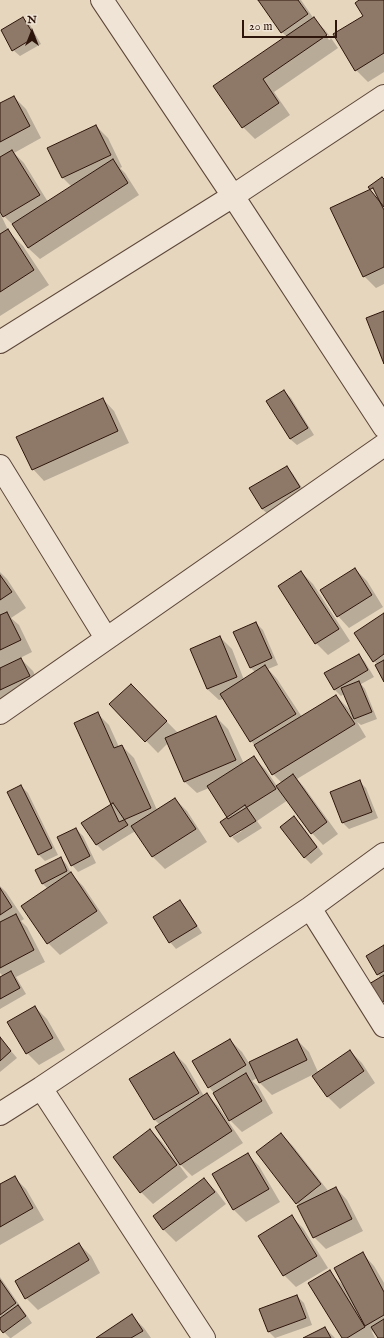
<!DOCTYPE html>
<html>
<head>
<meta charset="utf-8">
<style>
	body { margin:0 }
	#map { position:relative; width:384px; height:1338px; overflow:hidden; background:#e6d6be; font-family:"IM FELL English",serif }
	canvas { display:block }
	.north { position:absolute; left:12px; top:12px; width:40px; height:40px; -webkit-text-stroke:3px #efe4d5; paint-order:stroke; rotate:0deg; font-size:11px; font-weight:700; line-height:16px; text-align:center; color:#2e150b }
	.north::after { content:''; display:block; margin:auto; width:14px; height:18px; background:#2e150b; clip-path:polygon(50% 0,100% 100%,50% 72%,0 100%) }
	.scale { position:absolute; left:242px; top:20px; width:95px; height:18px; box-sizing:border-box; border:2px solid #2e150b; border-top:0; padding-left:5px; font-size:12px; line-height:14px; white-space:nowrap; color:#2e150b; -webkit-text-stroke:3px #efe4d5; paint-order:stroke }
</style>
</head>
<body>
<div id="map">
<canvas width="384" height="1338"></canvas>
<div class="north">N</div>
<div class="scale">20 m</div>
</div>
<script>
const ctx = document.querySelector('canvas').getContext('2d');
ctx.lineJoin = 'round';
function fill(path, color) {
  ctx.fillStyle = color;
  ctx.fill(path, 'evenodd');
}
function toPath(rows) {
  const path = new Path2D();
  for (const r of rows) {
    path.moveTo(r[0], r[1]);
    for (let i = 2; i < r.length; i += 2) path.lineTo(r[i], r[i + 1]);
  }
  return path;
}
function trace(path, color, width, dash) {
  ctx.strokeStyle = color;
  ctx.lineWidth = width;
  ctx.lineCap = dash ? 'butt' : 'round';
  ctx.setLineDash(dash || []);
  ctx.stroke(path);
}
const shadow = toPath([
	[260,0,301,0,314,19,326,31,338,48,274,92,290,115,255,139,243,127,215,87,287,37,282,32],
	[323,31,325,31,331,39,329,40],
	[361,0,384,0,384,72,368,82,356,70,365,16],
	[23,18,30,25,41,44,20,56,13,50],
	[14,97,26,109,41,138,14,153,24,163,48,202,72,187,63,178,96,126,108,138,122,167,120,168,125,173,139,195,40,259,28,248,15,227,4,216,0,210,0,104],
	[384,180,384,284,376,288,364,276],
	[0,213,9,232,23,246,49,285,0,316],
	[284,391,291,398,314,435,297,445,290,439,268,401],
	[103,399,114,411,129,443,44,481,33,469],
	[287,467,293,474,306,494,269,515,262,509],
	[355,569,367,581,383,607,349,628,338,616],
	[0,572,7,579,26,608,11,618,19,625,32,652,20,658,33,671,41,688,0,708],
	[301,572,313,584,350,641,328,655,316,643],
	[384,614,384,680,378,665,374,661],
	[256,623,263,630,278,665,268,669,277,679,302,717,336,696,348,708,352,714,353,713,345,693,341,696,334,689,359,655,365,662,374,677,361,684,365,689,377,719,361,725,357,722,366,737,297,779,304,787,338,834,323,845,312,833,288,800,257,821,262,828,238,843,232,837,242,831,228,818,209,788,197,793,185,782,168,743,158,753,110,704,131,685,178,733,216,717,228,729,244,764,254,758,266,770,277,786,282,783,273,774,224,699,219,700,207,689,220,637,232,649,244,680,256,673,250,667],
	[97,713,109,725,119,747,122,746,134,758,157,810,175,799,187,811,207,842,165,869,153,857,136,831,132,833,103,851,97,845,83,823,112,804],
	[359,781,366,788,378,818,349,829,343,823],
	[21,786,28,793,58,855,45,861,39,855],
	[294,818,301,824,323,854,311,864,304,857],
	[76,829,83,836,96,863,78,872,72,865],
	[61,858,67,865,72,875,83,886,108,923,60,955,48,943,23,906,48,889,42,883],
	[0,886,6,892,24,919,21,921,27,927,45,962,16,977,26,994,0,1009,0,978,3,976,0,973],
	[180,901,186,908,202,933,176,949,170,942],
	[384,946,384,1020,371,1009,381,978,378,974],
	[35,1007,47,1019,65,1050,39,1065,27,1053],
	[0,1038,17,1058,0,1072],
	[230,1040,242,1052,249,1063,297,1040,309,1052,318,1072,272,1095,260,1083,257,1078,252,1081,258,1086,273,1113,242,1132,230,1120,214,1093,209,1087],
	[350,1051,362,1063,375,1083,340,1109,328,1097,314,1077],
	[174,1053,186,1065,204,1096,206,1094,218,1106,243,1143,192,1176,179,1163,160,1125,154,1119],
	[150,1130,162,1142,188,1177,153,1204,141,1192],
	[281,1134,293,1146,329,1192,336,1188,347,1200,363,1231,326,1249,314,1237,300,1206,297,1203],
	[247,1154,259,1166,280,1202,246,1222,234,1210,213,1175],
	[14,1177,26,1189,44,1220,0,1245,0,1185],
	[204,1179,216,1191,226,1204,176,1242,164,1230,154,1216],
	[291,1216,303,1228,328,1268,296,1287,284,1275],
	[79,1244,91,1256,100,1273,38,1310,26,1298],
	[363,1254,374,1266,384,1283,384,1338,379,1338,371,1330,375,1338,343,1338,329,1272,345,1287],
	[0,1277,32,1323,11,1338,10,1338,0,1328],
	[297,1296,304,1303,312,1325,275,1338,269,1332,261,1310],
	[132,1316,144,1328,151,1338,97,1338],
	[325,1328,335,1338,306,1338]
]);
const building = toPath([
	[258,0,298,0,308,14,281,33,258,0],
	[359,0,384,0,384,53,355,71,333,34,363,16,355,3,359,0],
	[23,17,35,37,12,51,1,30,23,17],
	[314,17,327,35,263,79,279,103,242,128,213,86,314,17],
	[14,96,30,126,0,142,0,103,14,96],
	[96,125,111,155,62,178,47,148,96,125],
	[12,150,40,195,3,217,0,212,0,157,12,150],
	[113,159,128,183,28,248,12,224,113,159],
	[382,177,384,179,384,207,368,187,382,177],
	[373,188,384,210,384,267,363,277,330,208,373,188],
	[8,229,34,270,0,292,0,234,8,229],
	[384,311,384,364,366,318,384,311],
	[284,390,308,428,290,439,266,401,284,390],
	[103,398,118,431,32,470,16,437,103,398],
	[287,466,300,487,262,509,249,488,287,466],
	[355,568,372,595,337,617,320,590,355,568],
	[301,571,339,629,315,644,278,586,301,571],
	[0,575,12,592,0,600,0,575],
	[7,612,21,640,0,650,0,615,7,612],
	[384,613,384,654,373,662,354,633,384,613],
	[256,622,272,658,250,668,233,632,256,622],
	[220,636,237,677,207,689,190,649,220,636],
	[359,654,368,670,334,690,324,673,359,654],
	[21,658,30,676,0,690,0,668,21,658],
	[384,660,384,682,375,665,384,660],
	[265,665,296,714,250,742,220,694,265,665],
	[359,681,372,712,354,719,341,688,359,681],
	[131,684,167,721,145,742,109,704,131,684],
	[336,695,355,724,272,775,254,745,336,695],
	[98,712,114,748,122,745,151,808,119,822,74,723,98,712],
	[216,716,236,760,184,782,165,738,216,716],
	[254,756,276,789,228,819,207,786,254,756],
	[293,774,327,822,311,834,276,786,293,774],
	[360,780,372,812,342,823,330,792,360,780],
	[21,785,52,848,38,855,7,792,21,785],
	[175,798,196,829,152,857,131,826,175,798],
	[113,803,128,825,96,845,81,823,113,803],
	[245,805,256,821,230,837,220,822,245,805],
	[294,816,317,847,304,858,280,827,294,816],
	[76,828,90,856,71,866,57,837,76,828],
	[61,857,67,871,42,884,35,870,61,857],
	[71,872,97,911,47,944,21,906,71,872],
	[0,888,12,907,0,915,0,888],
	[180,900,197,926,169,943,153,917,180,900],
	[16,914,34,950,0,968,0,922,16,914],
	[384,945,384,971,377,975,366,956,384,945],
	[11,971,20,988,0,999,0,977,11,971],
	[384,975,384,1001,371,1009,359,990,384,975],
	[35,1006,53,1038,26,1054,7,1022,35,1006],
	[0,1037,11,1051,0,1061,0,1037],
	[230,1039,246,1065,208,1088,192,1061,230,1039],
	[297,1039,307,1060,259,1083,249,1062,297,1039],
	[350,1050,364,1071,327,1097,312,1076,350,1050],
	[174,1052,199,1093,154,1120,129,1079,174,1052],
	[246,1073,262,1101,229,1121,213,1093,246,1073],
	[207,1093,232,1131,180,1165,155,1127,207,1093],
	[150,1129,177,1165,140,1193,113,1157,150,1129],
	[281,1133,321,1184,296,1204,256,1152,281,1133],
	[248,1153,269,1189,233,1210,212,1174,248,1153],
	[15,1176,33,1208,0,1227,0,1184,15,1176],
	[204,1178,215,1192,163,1230,153,1216,204,1178],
	[336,1187,352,1219,313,1238,297,1206,336,1187],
	[292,1215,317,1256,283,1276,258,1236,292,1215],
	[79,1243,89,1260,25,1299,15,1281,79,1243],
	[363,1252,384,1292,384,1315,365,1326,334,1268,363,1252],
	[330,1270,365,1327,347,1338,342,1338,308,1283,330,1270],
	[0,1280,16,1303,0,1315,0,1280],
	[297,1295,306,1318,268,1332,259,1309,297,1295],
	[18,1305,26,1316,3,1333,0,1329,0,1318,18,1305],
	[132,1314,143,1331,131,1338,96,1338,132,1314],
	[384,1319,384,1338,378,1338,371,1327,384,1319],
	[325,1327,331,1338,303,1338,325,1327]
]);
const street = toPath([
	[102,0,233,196,384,427],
	[0,342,233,196,384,96],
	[0,466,106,638],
	[0,713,384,445],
	[310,908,384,1026],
	[41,1088,204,1338],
	[0,1114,41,1088,310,908,384,854]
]);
fill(shadow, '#0003');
fill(building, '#8e7968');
trace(building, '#2e150b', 1);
trace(street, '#5c4538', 24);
trace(street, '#efe4d5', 22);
</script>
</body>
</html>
